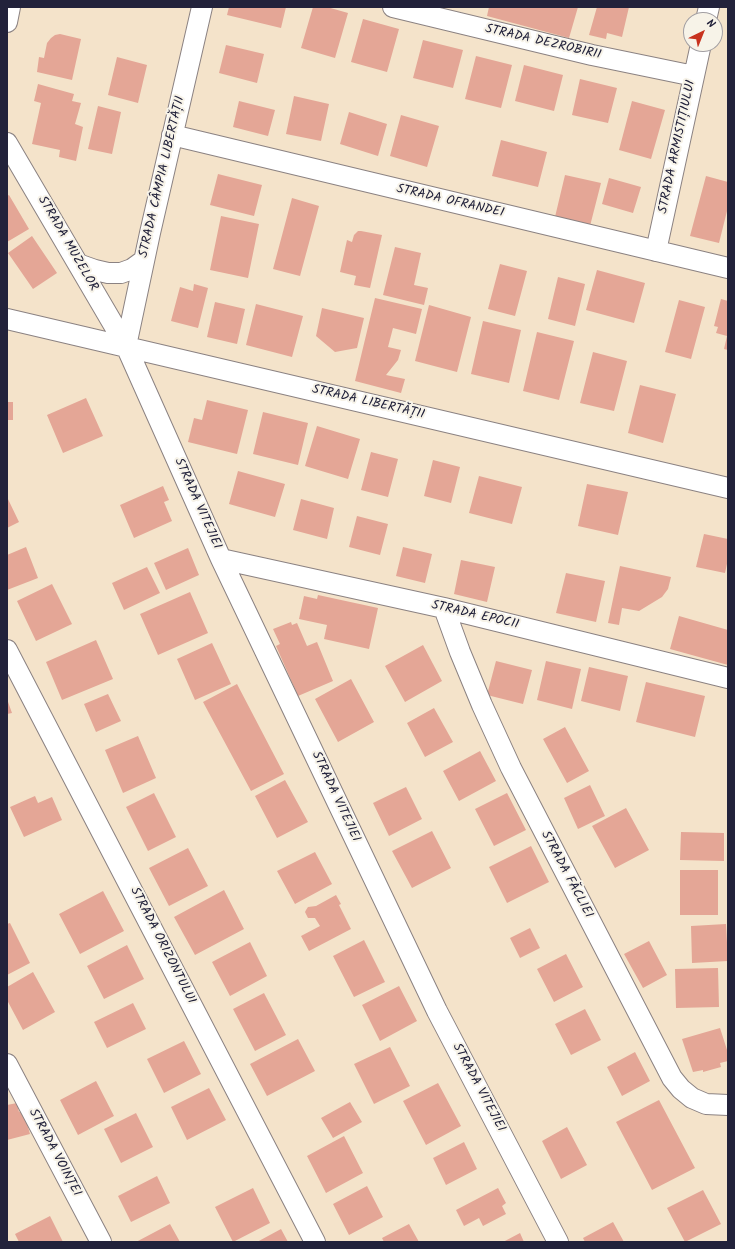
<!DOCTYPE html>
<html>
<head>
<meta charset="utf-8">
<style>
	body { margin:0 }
	#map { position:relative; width:735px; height:1249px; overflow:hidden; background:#f4e3ca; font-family:Kalam,sans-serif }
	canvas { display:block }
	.frame { position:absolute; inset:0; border:8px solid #22223b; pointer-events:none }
	.north { position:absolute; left:683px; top:12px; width:40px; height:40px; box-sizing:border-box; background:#f7f3e8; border:1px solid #a29fa3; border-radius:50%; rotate:43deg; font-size:11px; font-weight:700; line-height:16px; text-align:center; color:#22223b }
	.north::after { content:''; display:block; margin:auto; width:14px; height:18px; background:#c8321e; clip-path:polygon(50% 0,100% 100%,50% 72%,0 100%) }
</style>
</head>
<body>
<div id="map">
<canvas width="735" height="1249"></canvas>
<div class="frame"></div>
<div class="north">N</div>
</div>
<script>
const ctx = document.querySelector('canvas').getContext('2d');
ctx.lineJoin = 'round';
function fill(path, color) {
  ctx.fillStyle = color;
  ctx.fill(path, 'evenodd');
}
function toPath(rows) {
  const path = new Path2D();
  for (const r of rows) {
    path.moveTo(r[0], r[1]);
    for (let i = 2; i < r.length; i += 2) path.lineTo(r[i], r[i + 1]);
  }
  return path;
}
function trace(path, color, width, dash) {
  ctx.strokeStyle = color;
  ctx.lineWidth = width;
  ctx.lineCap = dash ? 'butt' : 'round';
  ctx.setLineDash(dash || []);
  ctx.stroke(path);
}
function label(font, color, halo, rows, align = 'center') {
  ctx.font = font + ' Kalam,sans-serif';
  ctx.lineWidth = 4;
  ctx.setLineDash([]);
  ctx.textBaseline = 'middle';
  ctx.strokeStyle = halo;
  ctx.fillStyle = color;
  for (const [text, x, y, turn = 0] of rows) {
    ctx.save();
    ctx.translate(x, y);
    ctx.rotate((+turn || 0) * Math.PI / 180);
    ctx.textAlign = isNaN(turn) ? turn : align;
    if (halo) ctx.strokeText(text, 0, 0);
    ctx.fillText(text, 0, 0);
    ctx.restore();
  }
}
const building = toPath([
	[229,7,286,7,281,28,227,15],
	[313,7,327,7,348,13,335,58,301,48],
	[489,7,578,7,569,38,487,16],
	[597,7,629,7,622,37,607,33,606,39,589,35],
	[363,19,399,29,387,72,351,62],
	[60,34,81,39,72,80,37,72,39,57,44,58,47,43,51,38,55,35],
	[423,40,463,50,453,88,413,78],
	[226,45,264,54,257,83,219,73],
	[476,56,512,65,501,108,465,99],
	[117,57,147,65,138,103,108,95],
	[524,65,563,75,554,111,515,101],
	[580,79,617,88,608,123,572,115],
	[38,84,74,94,72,101,81,103,75,124,83,127,76,161,59,157,60,150,32,144,41,103,34,101],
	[294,96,329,104,321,141,286,134],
	[239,101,275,110,268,136,233,127],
	[632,101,665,110,651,159,619,150],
	[98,106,121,112,112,154,88,149],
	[349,112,387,124,378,156,340,144],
	[401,115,439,126,427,167,390,156],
	[501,140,547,152,538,187,492,176],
	[218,174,262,185,254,216,210,205],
	[565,175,601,183,590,226,555,217],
	[706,176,728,182,728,207,719,243,690,236],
	[609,178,641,187,633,213,602,204],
	[9,195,29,229,7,242,7,196],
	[292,198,319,206,300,276,273,269],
	[221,216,259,224,248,278,210,270],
	[358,231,361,231,382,235,370,288,354,285,356,276,340,272,347,240,352,242,354,235],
	[32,236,57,273,33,289,8,253],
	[395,247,421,253,414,285,428,288,424,305,383,295],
	[500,264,527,271,515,316,488,309],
	[597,270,645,283,634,323,586,310],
	[558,277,585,284,575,326,548,319],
	[194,284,208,288,198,328,171,321,180,287,193,291],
	[375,298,422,309,416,334,393,328,388,347,401,350,398,360,386,375,405,379,401,393,355,381],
	[721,299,728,301,728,350,724,349,727,336,716,333,718,327,714,326],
	[679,300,705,307,691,359,665,352],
	[215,302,245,309,237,344,207,337],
	[256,304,303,316,292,357,246,345],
	[429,305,471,317,457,372,415,361],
	[322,308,364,318,357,348,335,352,316,336],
	[483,321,521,330,509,383,471,374],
	[537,332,574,341,559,400,523,391],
	[593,352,627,361,614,411,580,403],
	[640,385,676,394,663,443,628,433],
	[86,398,103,436,63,453,47,415],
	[207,400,248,410,237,454,188,442,194,418,202,420],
	[7,402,13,402,13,420,7,420],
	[263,412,308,423,298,465,253,454],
	[317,426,360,439,348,479,305,466],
	[371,452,398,459,388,497,361,490],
	[433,460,460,467,451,503,424,496],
	[238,471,285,484,275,517,229,504],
	[479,476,522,487,512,524,469,513],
	[587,484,628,492,618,535,578,526],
	[163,486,169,500,164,502,172,521,134,538,120,505],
	[7,497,19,522,7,528],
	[301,499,334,508,327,539,293,530],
	[357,516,388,524,380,555,349,547],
	[704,534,728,539,728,559,725,573,696,567],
	[26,547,38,578,7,590,7,555],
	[403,547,432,554,425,583,396,576],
	[188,548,199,575,166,590,154,563],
	[461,560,495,567,487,602,454,594],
	[620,566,671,577,668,589,662,597,639,611,622,608,619,625,608,623],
	[147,567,160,593,124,610,112,583],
	[566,573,605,581,596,622,556,613],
	[52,584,72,624,36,641,17,601],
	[190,592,208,633,158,655,140,614],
	[318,595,378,608,369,649,324,639,327,625,299,619,304,596,317,599],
	[679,616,728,630,728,665,670,649],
	[291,622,292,625,297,623,307,646,317,642,333,681,298,696,276,646,280,644,273,629],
	[96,640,113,679,62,700,46,662],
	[212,643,231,684,195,700,177,659],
	[423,645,442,681,405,702,385,666],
	[496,661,532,670,523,704,487,695],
	[546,661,581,669,572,709,537,700],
	[589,667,628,676,620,711,581,701],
	[351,679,374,722,338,742,315,699],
	[646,682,705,696,695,737,636,722],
	[237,684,284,774,251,791,203,702],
	[108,694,121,721,96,732,84,704],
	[7,699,12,713,7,714],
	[434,708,453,742,425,757,407,723],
	[565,727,589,771,567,783,543,739],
	[138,736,156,778,123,793,105,750],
	[480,751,496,781,459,801,443,771],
	[285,780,308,822,277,838,255,796],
	[590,785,605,816,578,829,564,798],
	[406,787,422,819,389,836,373,803],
	[154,793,176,837,148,851,126,807],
	[507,793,526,830,494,846,475,809],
	[35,796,38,803,52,797,62,820,24,837,10,807],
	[626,808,649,850,615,868,592,826],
	[432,831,451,868,412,888,392,851],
	[681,832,724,833,724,861,680,860],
	[531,846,549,882,507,903,489,867],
	[188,848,208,886,169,906,149,868],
	[315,852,332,884,295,904,277,871],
	[680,870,718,870,718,915,680,915],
	[224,890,244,929,195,955,174,917],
	[103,891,124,931,80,954,59,914],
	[336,895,341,904,339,905,351,929,309,951,301,936,320,926,315,918,308,918,305,912,306,910,308,907,316,906],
	[10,923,30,963,7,975,7,924],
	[726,924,728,961,692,963,691,926],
	[530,928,540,948,520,958,510,938],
	[364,940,385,982,354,997,333,956],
	[649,941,667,975,643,988,624,954],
	[250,942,267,976,230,996,212,962],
	[127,945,144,979,104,999,87,966],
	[566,954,583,987,554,1002,537,969],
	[718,968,719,1007,676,1008,675,969],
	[33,972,55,1012,23,1030,7,1000,7,987],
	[399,986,417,1021,380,1041,362,1005],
	[264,993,286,1035,255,1051,233,1009],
	[133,1003,146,1029,107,1048,94,1022],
	[585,1009,601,1040,571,1055,555,1024],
	[720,1028,728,1053,728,1061,720,1063,721,1067,703,1072,703,1070,693,1072,682,1039],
	[298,1039,315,1071,267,1096,250,1064],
	[184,1041,201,1074,164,1093,147,1059],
	[390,1047,410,1086,374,1104,354,1064],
	[635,1052,650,1081,622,1096,607,1067],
	[96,1081,114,1116,78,1135,60,1100],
	[438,1083,461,1126,426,1145,403,1101],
	[209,1088,226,1120,187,1140,171,1107],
	[659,1100,695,1168,652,1190,616,1122],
	[350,1102,362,1122,333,1138,321,1118],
	[17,1103,19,1112,23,1110,30,1134,7,1140,7,1105],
	[136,1113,153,1147,121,1163,104,1129],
	[567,1127,587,1165,561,1179,542,1141],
	[344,1136,363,1173,326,1193,307,1156],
	[464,1142,477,1169,446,1185,433,1158],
	[157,1176,170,1203,131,1222,118,1196],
	[367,1186,383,1217,349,1235,333,1204],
	[253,1188,270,1223,233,1242,215,1207],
	[498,1188,506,1203,502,1206,506,1214,483,1226,479,1218,464,1226,456,1210],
	[703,1190,721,1224,685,1242,667,1208],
	[50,1216,63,1242,19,1242,15,1234],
	[613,1222,624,1242,585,1242,583,1238],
	[170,1224,180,1242,136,1242],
	[409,1224,419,1242,384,1242,382,1238],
	[281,1229,288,1242,257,1242],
	[520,1233,524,1242,503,1242]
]);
const minor = toPath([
	[393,7,592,55,694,76],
	[706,20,709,7],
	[7,22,10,7],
	[172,135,728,268],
	[7,143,126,346,221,559,437,1011,558,1242],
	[656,251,701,44],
	[78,264,95,270,108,273,121,273,132,269,143,261],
	[7,319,728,488],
	[126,346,150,233,202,7],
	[221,559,444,608,728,678],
	[444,608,460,652,482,705,511,768,672,1078,681,1089,692,1098,706,1104,728,1105],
	[7,650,315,1242],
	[7,1064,101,1242]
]);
const streetNames = [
	["STRADA DEZROBIRII",543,43,13],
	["STRADA ARMISTIȚIULUI",678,147,-78],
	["STRADA CÂMPIA LIBERTĂȚII",163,177,-77],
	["STRADA OFRANDEI",450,202,13],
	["STRADA MUZELOR",67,244,60],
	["STRADA LIBERTĂȚII",368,403,13],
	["STRADA VITEJIEI",197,504,66],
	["STRADA EPOCII",475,616,13],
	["STRADA VITEJIEI",335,797,65],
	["STRADA FĂCLIEI",566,875,62],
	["STRADA ORIZONTULUI",162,946,63],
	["STRADA VITEJIEI",478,1088,62],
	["STRADA VOINȚEI",54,1153,62]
];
fill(building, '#e4a696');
trace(minor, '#8b8282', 22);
trace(minor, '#fff', 20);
label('13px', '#22223b', '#f7f3e8', streetNames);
</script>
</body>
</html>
